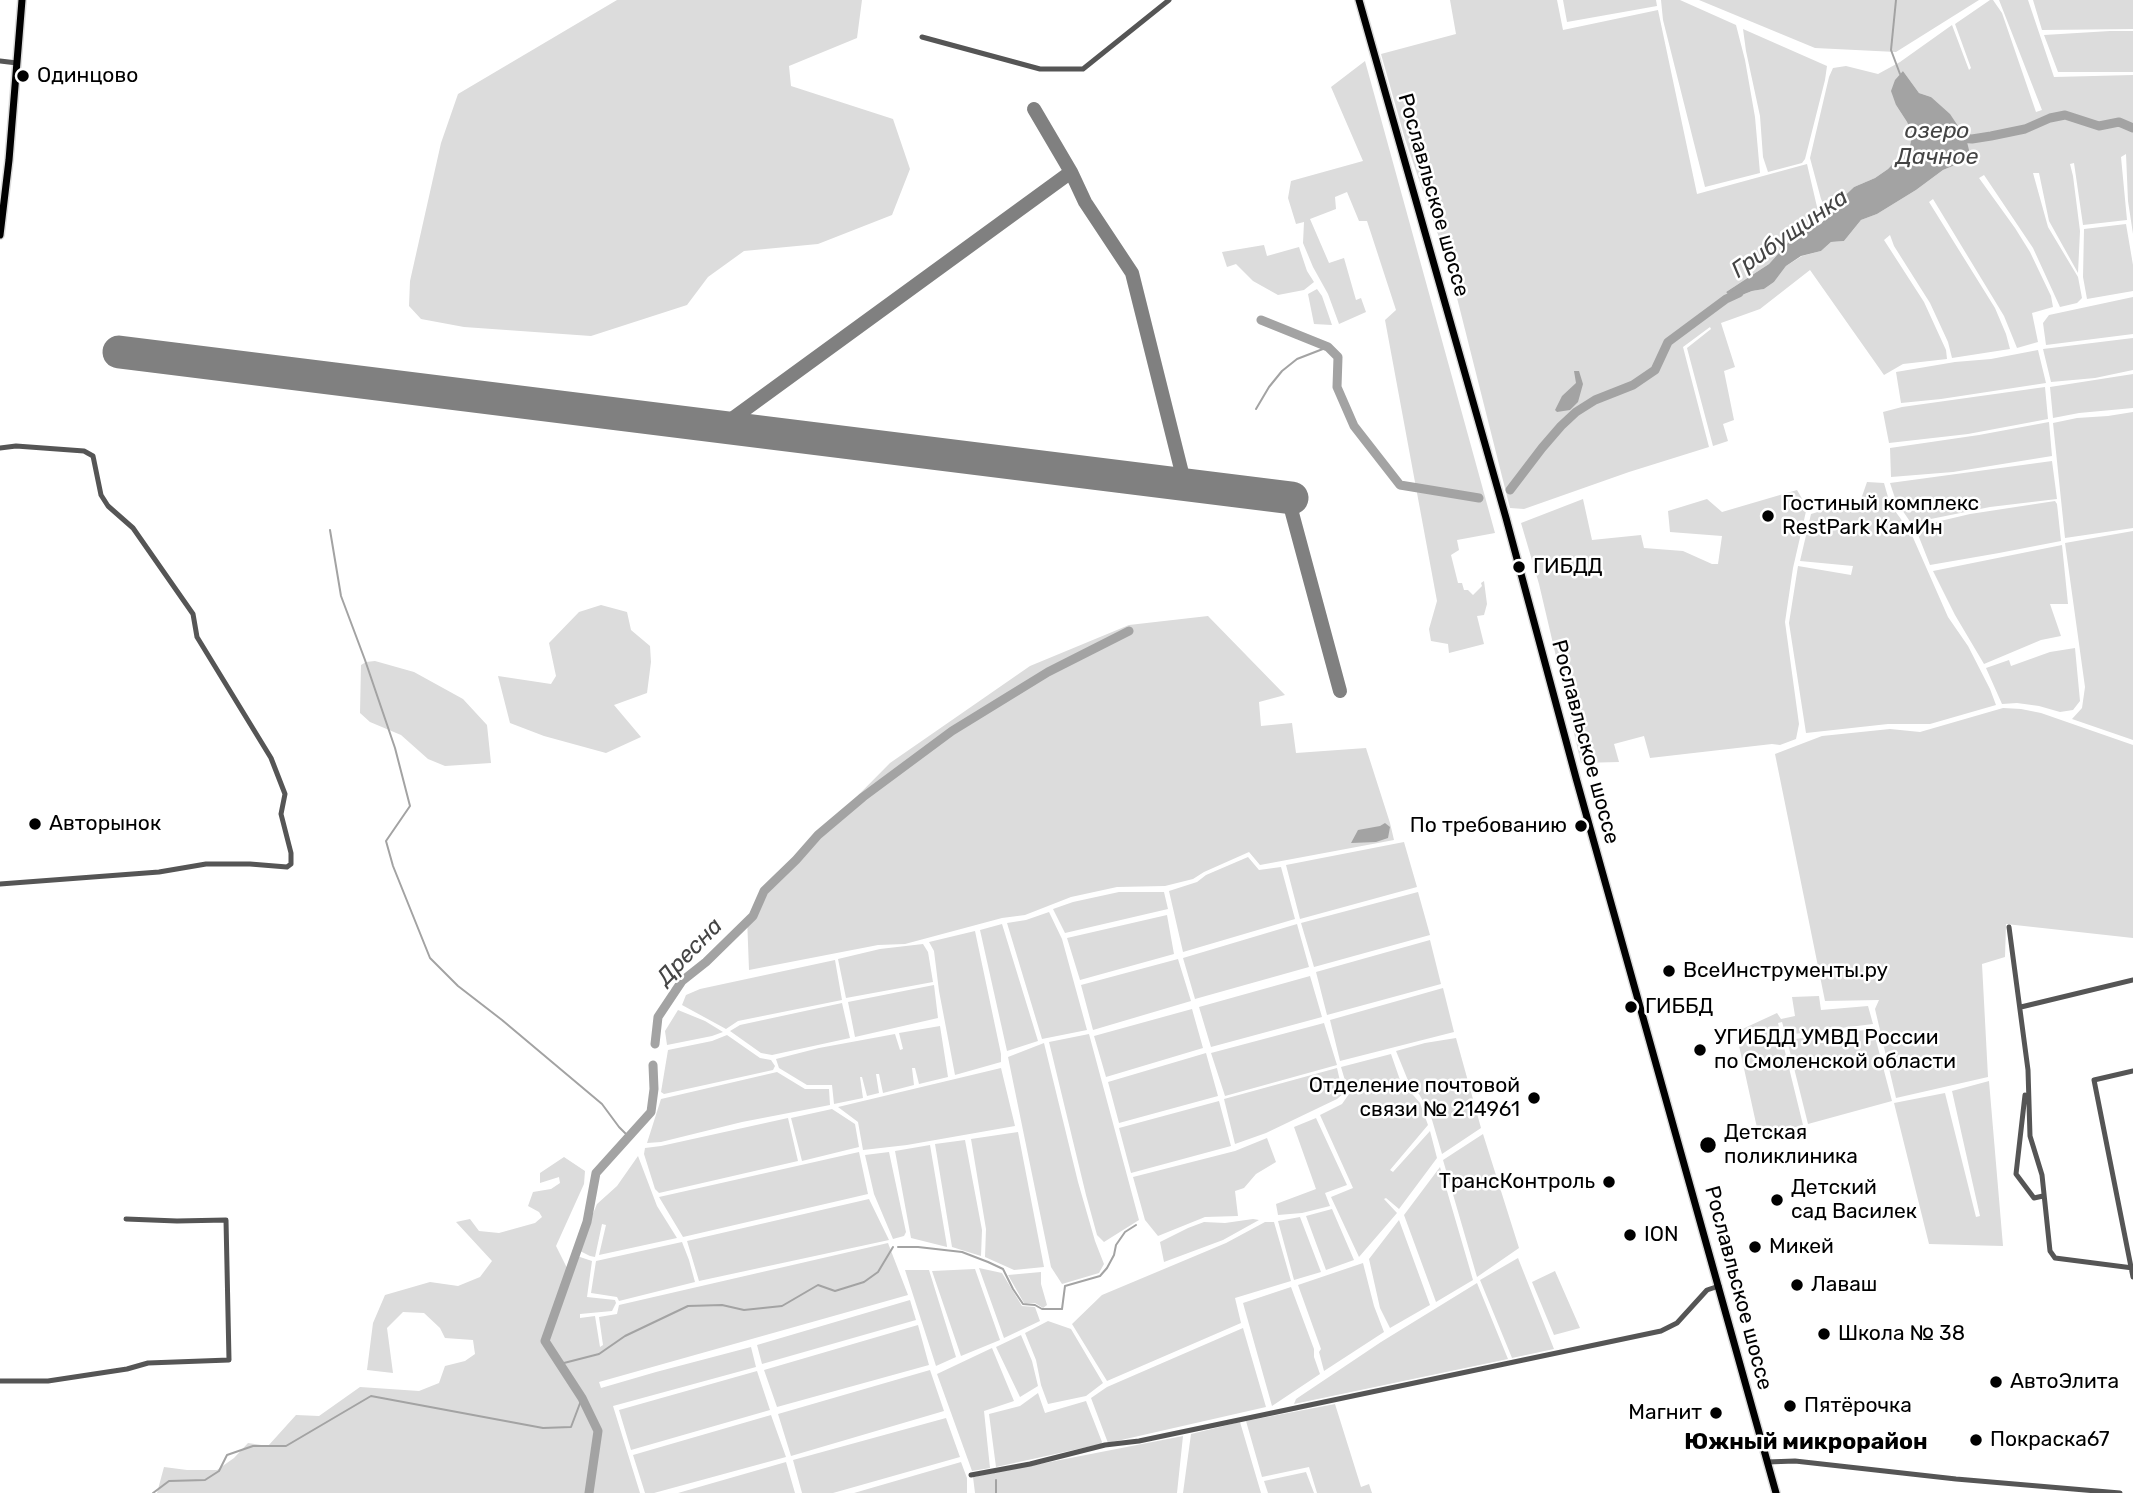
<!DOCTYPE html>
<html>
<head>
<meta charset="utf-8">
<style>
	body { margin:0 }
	canvas { display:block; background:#fff }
</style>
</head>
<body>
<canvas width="2133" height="1493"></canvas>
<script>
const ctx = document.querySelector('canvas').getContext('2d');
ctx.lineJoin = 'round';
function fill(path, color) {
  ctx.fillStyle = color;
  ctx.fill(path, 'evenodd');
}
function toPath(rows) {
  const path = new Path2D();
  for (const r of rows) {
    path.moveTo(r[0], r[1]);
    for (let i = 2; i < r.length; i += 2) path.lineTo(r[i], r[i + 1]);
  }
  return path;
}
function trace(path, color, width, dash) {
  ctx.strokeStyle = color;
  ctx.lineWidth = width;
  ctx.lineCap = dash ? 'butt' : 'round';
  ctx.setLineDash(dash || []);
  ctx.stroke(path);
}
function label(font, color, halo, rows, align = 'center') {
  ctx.font = font + ' Rubik,sans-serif';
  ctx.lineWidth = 5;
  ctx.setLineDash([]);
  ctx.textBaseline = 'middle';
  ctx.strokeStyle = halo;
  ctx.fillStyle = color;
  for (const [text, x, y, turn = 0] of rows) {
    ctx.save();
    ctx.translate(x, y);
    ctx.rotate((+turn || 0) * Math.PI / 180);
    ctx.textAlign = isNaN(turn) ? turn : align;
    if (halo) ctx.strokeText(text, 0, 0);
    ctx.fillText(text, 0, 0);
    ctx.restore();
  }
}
const green = toPath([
	[617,0,862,0,857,38,789,66,791,86,893,119,910,169,892,215,818,244,744,251,708,277,687,305,591,336,464,327,421,319,409,306,410,281,441,143,458,94],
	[1450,0,1557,0,1563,30,1658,10,1697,194,1807,164,1821,224,1795,235,1769,264,1726,292,1732,299,1752,291,1764,289,1774,282,1786,266,1802,256,1821,251,1831,242,1844,241,1861,220,1877,214,1916,190,1943,170,1960,163,1931,97,1919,93,1903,71,1896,105,1907,122,1912,135,1910,146,1888,169,1875,178,1854,187,1837,203,1825,207,1821,199,1810,158,1829,77,1833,68,1846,66,1878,74,1900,62,1952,25,1969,70,1971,68,1955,24,1990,0,1993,0,2002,13,2036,112,2042,110,1999,0,2028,0,2054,77,2133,75,2133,234,2128,201,2126,154,2121,157,2127,220,2083,225,2074,163,2070,164,2073,176,2080,231,2078,273,2049,221,2039,173,2033,173,2048,227,2078,277,2082,298,2077,303,2060,307,2033,248,1984,175,1979,178,2015,228,2030,252,2051,296,2053,307,2032,313,2038,342,2017,348,2004,316,1933,199,1929,202,1995,308,2006,334,2010,349,1952,358,1948,342,1930,303,1894,246,1890,235,1884,240,1924,302,1946,350,1947,359,1903,364,1884,375,1810,270,1760,309,1721,323,1735,367,1724,371,1734,420,1723,424,1728,441,1713,446,1687,348,1711,329,1710,327,1683,347,1709,447,1629,472,1524,509,1510,508,1454,286,1443,249,1405,139,1381,54,1456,34],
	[1563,0,1656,0,1657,6,1567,22],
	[1661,0,1680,0,1736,25,1745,60,1755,117,1760,173,1705,187,1663,20],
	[1699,0,1979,0,1896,52,1815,48],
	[2033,0,2133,0,2133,29,2042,30],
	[1743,29,1827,66,1825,80,1805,159,1802,163,1768,172,1763,157,1760,116,1746,51],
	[2110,31,2133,31,2133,72,2058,72,2044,35],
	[1365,61,1495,533,1457,540,1459,550,1451,555,1458,583,1462,583,1464,590,1468,590,1473,595,1482,586,1481,583,1484,581,1487,604,1484,615,1477,616,1484,644,1449,653,1448,644,1431,641,1429,629,1437,601,1385,320,1396,310,1367,221,1359,221,1347,192,1335,197,1336,209,1310,219,1329,263,1344,258,1356,300,1361,298,1366,312,1339,324,1328,294,1313,267,1303,243,1304,222,1296,224,1288,198,1291,181,1363,161,1331,87],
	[2126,224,2133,265,2133,291,2087,299,2083,277,2084,229],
	[1264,245,1267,256,1299,247,1307,271,1314,282,1304,290,1278,295,1253,281,1236,264,1227,267,1222,252],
	[1317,289,1322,296,1332,325,1314,324,1308,294],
	[2133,297,2133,334,2046,345,2043,323,2049,315],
	[2133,338,2133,370,2095,378,2051,382,2043,349],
	[2038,350,2046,383,1941,399,1901,403,1896,372,1955,362,1991,359],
	[2133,374,2133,408,2079,413,2053,418,2050,387],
	[2045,387,2048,419,1968,434,1889,443,1883,412,1902,407],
	[2133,412,2133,528,2065,538,2053,423,2077,418,2108,416],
	[2049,422,2052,456,1953,472,1891,477,1890,448,1979,435],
	[2052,461,2057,499,1990,507,1911,523,1896,501,1890,483],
	[1867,482,1884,483,1890,504,1911,533,1948,617,1968,646,1990,689,1996,705,1930,724,1888,724,1806,733,1789,623,1798,566,1851,575,1853,566,1800,561,1811,514,1831,508,1859,505],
	[1797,490,1807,507,1793,568,1785,622,1799,724,1796,739,1780,745,1772,744,1650,758,1644,736,1614,744,1619,762,1581,763,1539,584,1521,523,1583,499,1592,540,1641,535,1644,548,1683,551,1712,564,1718,564,1722,536,1670,532,1668,511,1707,499,1722,512],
	[2055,501,2057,504,2061,541,1999,553,1930,565,1915,527,1970,514],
	[2133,531,2133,740,2072,719,2082,708,2085,687,2065,543],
	[2062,545,2068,604,2050,604,2061,636,2041,640,1984,664,1955,615,1933,571],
	[601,605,627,612,631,630,650,646,651,662,647,693,614,705,641,737,606,753,544,736,510,723,498,676,551,684,556,676,549,643,579,612],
	[1208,616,1285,695,1259,702,1261,726,1292,723,1296,753,1366,748,1390,823,1394,840,1260,865,1249,852,1204,872,1193,879,1165,886,1117,887,1071,897,1025,915,1002,918,905,944,878,945,749,970,747,917,791,863,890,763,1030,666,1129,625],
	[2075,648,2080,701,2073,710,2060,712,2039,706,2017,703,2002,704,1986,668,2009,660,2011,666,2050,652],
	[375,661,414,672,463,699,487,725,491,763,445,766,428,759,401,735,370,722,360,713,361,665,366,662],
	[2003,708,2021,709,2041,713,2133,745,2133,938,2006,924,2005,957,1982,964,1988,1077,1896,1098,1875,1009,1879,1000,1825,1001,1775,754,1822,736,1890,729,1920,732],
	[1404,842,1417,887,1300,919,1286,865],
	[1248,857,1259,870,1281,867,1295,919,1183,952,1169,891,1197,882,1206,875],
	[1119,892,1164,892,1168,909,1065,933,1053,909,1073,902],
	[1418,892,1430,935,1314,967,1301,923],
	[1049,912,1062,939,1087,1030,1042,1039,1007,923,1026,920],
	[1167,915,1174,954,1080,980,1067,938],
	[1002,924,1038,1041,1007,1051,980,930],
	[1297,924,1309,967,1195,999,1183,958],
	[975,931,1001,1054,1001,1062,955,1075,939,991,934,951,929,942],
	[1430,940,1441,984,1327,1015,1316,972],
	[923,944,928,952,933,982,846,998,838,959,880,949],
	[1178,959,1191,1001,1093,1030,1081,985],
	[835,960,842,1000,738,1021,726,1029,682,1005,686,995,700,989],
	[1310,976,1322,1017,1211,1047,1199,1007],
	[934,985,938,1018,855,1037,848,1002],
	[1443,988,1454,1032,1340,1061,1330,1020],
	[1819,996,1821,1010,1868,1006,1873,1024,1786,1035,1782,1022,1778,1023,1803,1125,1759,1137,1736,1032,1777,1013,1781,1019,1795,1016,1792,997],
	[842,1003,850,1038,772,1055,761,1053,730,1031,740,1025],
	[1192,1009,1203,1048,1106,1077,1094,1036],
	[678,1010,705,1021,723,1032,712,1036,667,1045,665,1031],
	[1324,1023,1337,1065,1225,1096,1211,1053],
	[940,1026,948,1077,919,1084,915,1068,912,1068,914,1085,883,1093,879,1074,876,1074,879,1093,867,1096,862,1077,860,1077,863,1098,834,1104,832,1085,807,1085,779,1068,776,1059,819,1048,895,1034,900,1050,903,1049,899,1033],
	[1873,1029,1892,1101,1808,1124,1787,1040],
	[1089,1034,1139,1220,1104,1242,1097,1235,1086,1195,1049,1042],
	[727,1035,760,1058,771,1060,775,1066,773,1070,664,1094,661,1092,668,1050,712,1041],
	[1456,1038,1481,1128,1442,1154,1430,1113,1419,1094,1409,1083,1396,1051,1425,1043],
	[1044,1043,1078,1182,1095,1241,1104,1264,1099,1273,1062,1284,1051,1267,1008,1057],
	[1206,1053,1218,1096,1119,1123,1108,1082],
	[1391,1054,1400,1080,1420,1103,1428,1125,1390,1170,1393,1172,1430,1131,1437,1158,1399,1209,1386,1198,1384,1199,1397,1213,1359,1257,1331,1197,1353,1188,1320,1115,1342,1104,1349,1094,1341,1067],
	[1001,1068,1015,1126,907,1145,863,1150,858,1122,838,1107],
	[1337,1068,1343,1094,1337,1099,1266,1133,1235,1144,1224,1099],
	[777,1072,805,1089,829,1089,830,1105,742,1122,661,1142,647,1143,661,1099],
	[1989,1081,2003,1246,1929,1244,1894,1103,1945,1093,1976,1217,1980,1216,1952,1091],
	[1219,1101,1231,1146,1131,1173,1119,1128],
	[832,1109,855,1124,859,1147,802,1161,791,1118],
	[788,1118,798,1161,659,1193,655,1189,644,1154,645,1148,661,1146],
	[1316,1118,1347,1185,1325,1193,1330,1206,1302,1213,1278,1215,1276,1204,1316,1189,1294,1127],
	[1018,1132,1044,1267,1014,1270,985,1257,986,1229,971,1139],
	[1483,1134,1519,1248,1477,1277,1443,1160],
	[1267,1138,1276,1162,1256,1174,1244,1188,1235,1191,1238,1216,1205,1217,1158,1236,1145,1220,1133,1177,1235,1151],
	[965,1140,982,1230,981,1256,952,1247,935,1144],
	[930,1145,947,1246,947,1247,911,1238,895,1151],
	[859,1152,868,1194,683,1237,659,1197],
	[889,1152,906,1232,904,1236,893,1239,874,1194,865,1155],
	[638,1156,657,1206,677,1238,599,1255,606,1225,602,1224,595,1257,590,1256,578,1250,597,1204,617,1186],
	[564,1157,585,1171,584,1184,556,1246,570,1274,577,1256,592,1261,587,1297,615,1300,616,1303,612,1311,580,1314,580,1318,595,1316,600,1347,603,1345,599,1317,617,1314,619,1305,888,1243,908,1295,599,1382,601,1388,656,1372,751,1347,756,1367,613,1406,640,1493,157,1493,164,1467,187,1470,217,1470,234,1458,248,1443,268,1446,296,1415,319,1416,360,1387,419,1391,439,1383,445,1366,465,1361,475,1354,473,1340,445,1338,440,1328,424,1313,403,1312,387,1328,393,1373,367,1370,373,1323,385,1295,430,1282,458,1286,480,1277,492,1261,456,1222,470,1219,479,1231,499,1233,535,1223,542,1217,539,1212,528,1206,533,1192,551,1189,560,1183,559,1177,540,1183,540,1173],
	[1440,1167,1473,1280,1436,1302,1404,1215],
	[869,1199,889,1240,699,1281,687,1241],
	[1332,1209,1354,1260,1326,1270,1306,1216],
	[1300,1217,1321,1272,1294,1280,1278,1221],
	[1253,1219,1259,1220,1223,1240,1164,1262,1160,1242,1188,1228,1204,1222,1225,1223],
	[1399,1220,1430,1305,1390,1328,1380,1308,1369,1259],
	[1265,1222,1274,1222,1291,1281,1235,1298,1241,1323,1107,1381,1072,1324,1102,1295,1226,1243],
	[682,1242,689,1260,695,1282,619,1301,617,1297,591,1293,596,1261],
	[1518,1258,1554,1349,1512,1358,1480,1280],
	[1363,1263,1374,1306,1384,1332,1324,1371,1319,1352,1321,1349,1298,1285],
	[979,1268,1002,1273,1022,1306,1035,1307,1040,1321,1004,1338],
	[975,1269,1000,1340,961,1356,932,1271],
	[905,1270,929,1270,956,1357,936,1366],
	[1555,1271,1580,1328,1554,1335,1532,1282],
	[1041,1272,1041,1284,1047,1305,1043,1308,1035,1303,1024,1303,1008,1275],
	[1477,1283,1508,1359,1294,1404,1296,1399,1381,1342],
	[1291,1287,1314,1349,1314,1357,1320,1374,1272,1406,1243,1303],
	[910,1300,916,1320,762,1364,757,1345],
	[1048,1321,1071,1329,1103,1383,1086,1396,1048,1404,1041,1385,1036,1360,1025,1333],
	[918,1325,929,1365,777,1407,764,1370],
	[1243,1328,1266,1407,1108,1443,1091,1398,1107,1387],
	[1021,1335,1032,1361,1038,1386,1020,1397,996,1347],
	[992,1348,1014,1401,984,1411,990,1468,972,1471,937,1374],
	[930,1370,944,1411,791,1456,778,1414],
	[757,1371,770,1410,631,1450,619,1410],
	[1038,1393,1045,1413,1086,1401,1102,1442,1101,1444,996,1467,989,1414,1020,1406],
	[1335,1404,1361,1487,1369,1484,1372,1493,1317,1493,1309,1467,1262,1477,1246,1421],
	[771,1415,786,1457,654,1493,645,1493,633,1455],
	[946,1418,960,1457,833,1493,802,1493,793,1460],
	[1240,1422,1261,1493,1183,1493,1191,1434],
	[1183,1436,1177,1493,975,1493,973,1477],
	[786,1462,795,1493,678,1493],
	[961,1462,967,1478,967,1493,854,1493],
	[1306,1472,1314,1493,1268,1493,1264,1481]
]);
const water = toPath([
	[1903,71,1919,93,1931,97,1950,114,1966,138,1970,154,1960,163,1943,170,1916,190,1877,214,1861,220,1844,241,1831,242,1821,251,1801,256,1786,266,1774,282,1764,289,1752,291,1732,299,1726,292,1769,264,1795,235,1821,224,1837,203,1854,187,1875,178,1888,169,1910,146,1912,134,1907,122,1896,105,1891,91,1895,80],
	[1574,371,1579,371,1583,384,1578,402,1570,410,1557,412,1555,410,1562,396,1576,383],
	[1385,823,1390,827,1388,838,1376,842,1351,843,1358,830,1380,826]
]);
const stream = toPath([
	[1896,0,1891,50,1900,74],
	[1256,409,1269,387,1282,371,1297,359,1328,347],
	[330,530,341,596,365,660,395,748,410,806,386,841,393,866,430,958,458,986,502,1020,602,1104,619,1127,628,1136],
	[898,1247,918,1247,962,1252,988,1262,1003,1269,1013,1289,1023,1304,1035,1305,1042,1309,1062,1309,1065,1286,1100,1276,1107,1268,1114,1255,1116,1245,1125,1232,1136,1225],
	[560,1364,599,1354,625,1336,688,1306,722,1305,744,1310,782,1306,818,1285,835,1291,864,1282,878,1272,893,1247],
	[996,1480,996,1493],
	[153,1493,169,1481,205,1480,219,1471,227,1455,253,1446,286,1446,371,1396,543,1428,571,1427,582,1398]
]);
const river = toPath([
	[1955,138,1972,139,1991,136,2025,129,2050,118,2065,115,2099,126,2119,122,2133,128],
	[1261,320,1328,347,1338,357,1337,387,1354,426,1400,485,1479,498],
	[1510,490,1542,448,1561,426,1576,412,1595,400,1633,385,1655,370,1668,342,1726,299,1739,293],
	[655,1044,658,1017,682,981,706,962,753,916,764,891,796,860,818,835,863,797,952,731,1048,672,1129,631],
	[589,1493,598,1431,582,1398,545,1341,587,1222,596,1173,651,1112,654,1089,653,1065]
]);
const taxiway = toPath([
	[1034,109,1071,172,1085,202,1132,273,1185,485],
	[721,427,1071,172],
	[1288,498,1340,691]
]);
const runway = toPath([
	[119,352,1292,498]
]);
const minor = toPath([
	[922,37,1040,69,1083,69,1169,0],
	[0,61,17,63],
	[0,448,16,446,84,451,93,456,101,495,108,506,133,528,193,614,197,637,271,758,285,794,281,814,291,853,291,864,287,867,250,864,206,864,159,872,0,884],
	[2009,927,2028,1070,2030,1136,2042,1175,2050,1251,2055,1258,2133,1268],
	[2021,1007,2133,980],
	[2133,1071,2094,1080,2133,1277],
	[2025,1095,2016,1174,2034,1198,2043,1196],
	[0,1381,48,1381,127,1369,148,1363,229,1360,226,1220,177,1221,126,1219],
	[1767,1462,1795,1461,1956,1479,2120,1493],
	[971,1475,1030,1464,1105,1445,1139,1441,1661,1331,1677,1323,1707,1290,1719,1286]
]);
const major = toPath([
	[1359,0,1506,518,1576,778,1776,1493],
	[0,235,9,160,22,0]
]);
const markers = [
	[23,76,7,"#000"],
	[1768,516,7,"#000"],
	[1519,567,7,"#000"],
	[35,824,7,"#000"],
	[1581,826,7,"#000"],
	[1669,971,7,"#000"],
	[1631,1007,7,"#000"],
	[1700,1050,7,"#000"],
	[1534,1098,7,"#000"],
	[1708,1145,9,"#000"],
	[1609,1182,7,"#000"],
	[1777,1200,7,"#000"],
	[1630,1235,7,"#000"],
	[1755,1247,7,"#000"],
	[1797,1285,7,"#000"],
	[1824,1334,7,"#000"],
	[1996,1382,7,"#000"],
	[1790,1406,7,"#000"],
	[1716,1413,7,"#000"],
	[1976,1440,7,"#000"]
];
const poiNames = [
	["Одинцово",37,76],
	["Гостиный комплекс",1782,504],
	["RestPark КамИн",1782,528],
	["ГИБДД",1533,567],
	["Авторынок",49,824],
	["По требованию",1567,826,"right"],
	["ВсеИнструменты.ру",1683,971],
	["ГИББД",1645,1007],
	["УГИБДД УМВД России",1714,1038],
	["по Смоленской области",1714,1062],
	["Отделение почтовой",1520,1086,"right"],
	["связи № 214961",1520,1110,"right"],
	["Детская",1724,1133],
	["поликлиника",1724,1157],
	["ТрансКонтроль",1595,1182,"right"],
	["Детский",1791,1188],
	["сад Василек",1791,1212],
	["ION",1644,1235],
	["Микей",1769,1247],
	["Лаваш",1811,1285],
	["Школа № 38",1838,1334],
	["АвтоЭлита",2010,1382],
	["Пятёрочка",1804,1406],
	["Магнит",1702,1413,"right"],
	["Покраска67",1990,1440]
];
const streetNames = [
	["Рославльское шоссе",1433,195,74],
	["Рославльское шоссе",1585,742,75],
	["Рославльское шоссе",1738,1288,75]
];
const waterNames = [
	["озеро",1937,131],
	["Дачное",1937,157],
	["Грибущинка",1790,234,-35],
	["Дресна",690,952,-46]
];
const neighbourhoodNames = [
	["Южный микрорайон",1806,1442]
];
fill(green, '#dcdcdc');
fill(water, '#a3a3a3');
trace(stream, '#a3a3a3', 2);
trace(river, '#a3a3a3', 9);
trace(taxiway, '#808080', 14);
trace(runway, '#808080', 33);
trace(major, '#dbdbdb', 10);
trace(minor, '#555', 5);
trace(major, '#000', 7);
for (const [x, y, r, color] of markers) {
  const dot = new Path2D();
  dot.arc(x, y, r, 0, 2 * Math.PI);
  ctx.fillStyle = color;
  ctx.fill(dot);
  trace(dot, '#fff', 2.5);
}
label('21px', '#000', '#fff', poiNames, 'left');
label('21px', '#000', '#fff', streetNames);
label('italic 23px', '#444', '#fff', waterNames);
label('bold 23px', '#000', '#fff', neighbourhoodNames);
</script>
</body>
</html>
